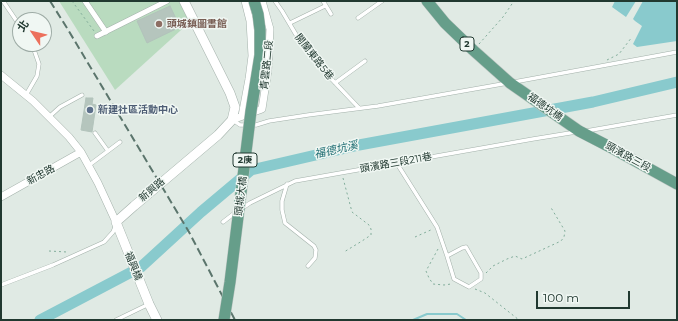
<!DOCTYPE html>
<html>
<head>
<meta charset="utf-8">
<style>
	body { margin:0 }
	#map { position:relative; width:678px; height:321px; overflow:hidden; background:#e0eae4; font-family:Montserrat,"Noto Sans TC",sans-serif }
	canvas { display:block }
	.frame { position:absolute; inset:0; border:2px solid #213930; pointer-events:none }
	.north { position:absolute; left:12px; top:12px; width:40px; height:40px; box-sizing:border-box; background:#f0f7f3; border:1px solid #9daba5; border-radius:50%; rotate:305deg; font-size:11px; font-weight:700; line-height:16px; text-align:center; color:#213930 }
	.north::after { content:''; display:block; margin:auto; width:14px; height:18px; background:#ec705c; clip-path:polygon(50% 0,100% 100%,50% 72%,0 100%) }
	.scale { position:absolute; left:536px; top:291px; width:94px; height:18px; box-sizing:border-box; border:2px solid #213930; border-top:0; padding-left:5px; font-size:12px; line-height:14px; white-space:nowrap; color:#213930; -webkit-text-stroke:3px #f0f7f3; paint-order:stroke }
</style>
</head>
<body>
<div id="map">
<canvas width="678" height="321"></canvas>
<div class="frame"></div>
<div class="north">北</div>
<div class="scale">100 m</div>
</div>
<script>
const ctx = document.querySelector('canvas').getContext('2d');
ctx.lineJoin = 'round';
function fill(path, color) {
  ctx.fillStyle = color;
  ctx.fill(path, 'evenodd');
}
function toPath(rows) {
  const path = new Path2D();
  for (const r of rows) {
    path.moveTo(r[0], r[1]);
    for (let i = 2; i < r.length; i += 2) path.lineTo(r[i], r[i + 1]);
  }
  return path;
}
function trace(path, color, width, dash) {
  ctx.strokeStyle = color;
  ctx.lineWidth = width;
  ctx.lineCap = dash ? 'butt' : 'round';
  ctx.setLineDash(dash || []);
  ctx.stroke(path);
}
function label(font, color, halo, rows, align = 'center') {
  ctx.font = font + ' Montserrat,"Noto Sans TC",sans-serif';
  ctx.lineWidth = 3;
  ctx.setLineDash([]);
  ctx.textBaseline = 'middle';
  ctx.strokeStyle = halo;
  ctx.fillStyle = color;
  for (const [text, x, y, turn = 0] of rows) {
    ctx.save();
    ctx.translate(x, y);
    ctx.rotate((+turn || 0) * Math.PI / 180);
    ctx.textAlign = isNaN(turn) ? turn : align;
    if (halo) ctx.strokeText(text, 0, 0);
    ctx.fillText(text, 0, 0);
    ctx.restore();
  }
}
const green = toPath([
	[59,1,180,1,191,21,115,90]
]);
const water = toPath([
	[615,1,636,1,626,17,612,7],
	[643,1,677,1,677,41,637,47,633,44,642,26,635,21,633,19]
]);
const stream = toPath([
	[413,320,427,314,457,314,466,320]
]);
const river = toPath([
	[40,320,141,267,201,212,251,170,359,145,593,102,677,82]
]);
const building = toPath([
	[170,6,180,27,147,43,137,21,170,6],
	[86,98,93,98,92,104,96,105,92,132,81,130,86,98]
]);
const path = toPath([
	[72,1,94,31],
	[479,44,503,17,514,1],
	[607,60,619,54,632,37],
	[343,178,352,212,369,225,371,229,371,235,362,241,344,252],
	[415,237,433,229],
	[438,249,426,271,429,278,433,284,444,285,451,284],
	[49,251,67,252],
	[486,273,493,266,507,259,515,256,522,259,561,241,564,237,565,231,550,206],
	[475,289,485,293,519,320]
]);
const service = toPath([
	[3,1,20,26],
	[275,1,282,11,298,38,321,68,359,108],
	[323,1,331,14],
	[358,18,382,1],
	[290,23,325,6],
	[514,82,677,52],
	[335,83,365,61],
	[26,95,37,76,39,64,32,44],
	[49,117,60,107,82,95],
	[233,120,240,125,256,125,269,121,308,115,378,106,508,83],
	[586,131,677,115],
	[95,133,108,151],
	[396,162,437,227,447,256,454,279,469,287,481,279,481,273,466,247,462,248,447,256],
	[88,166,120,142],
	[287,184,282,201,282,210,285,223,314,246,316,250,315,258,308,266],
	[241,209,250,203,295,181,533,139,576,132],
	[223,222,236,212],
	[1,285,53,265,104,242,113,232,116,225],
	[116,320,149,304]
]);
const pedestrian = toPath([
	[85,1,106,32],
	[97,36,167,1]
]);
const minor = toPath([
	[1,75,33,101,69,137,81,152,98,183,116,222],
	[242,116,249,79,252,56,250,21,245,1],
	[232,120,262,109,268,70,270,29,262,1],
	[1,197,81,152]
]);
const tertiary = toPath([
	[157,320,149,304,116,222,134,206,218,135,232,120,235,107,230,93,184,1]
]);
const primary = toPath([
	[427,1,445,23,473,50,510,83,579,131,610,147,677,184]
]);
const rail = toPath([
	[50,1,67,28,189,232,235,320]
]);
const primaryBridge = toPath([
	[224,320,230,282,251,111,260,55,260,30,258,14,254,1]
]);
const markers = [
	[159,24,4,"#8d6e63"],
	[90,110,4,"#5c6f8a"]
];
const shields = [
	[467,44,14],
	[245,160,24]
];
const shieldNames = [
	["2",467,44],
	["2庚",245,160]
];
const educationNames = [
	["頭城鎮圖書館",167,24]
];
const streetNames = [
	["開蘭東路5巷",314,57,52],
	["青雲路二段",267,65,-84],
	["福德坑橋",545,107,35],
	["頭濱路三段",628,157,29],
	["頭濱路三段211巷",396,163,-10],
	["新忠路",41,175,-29],
	["新興路",152,190,-41],
	["頭城大橋",241,196,-83],
	["福興橋",133,266,68]
];
const serviceNames = [
	["新建社區活動中心",98,110]
];
const waterNames = [
	["福德坑溪",336,150,-13]
];
fill(green, '#b9dbbf');
fill(water, '#89cacd');
trace(stream, '#89cacd', 2);
trace(river, '#89cacd', 11);
fill(building, '#b5c5bd');
trace(building, '#b2c3bb', 1);
trace(service, '#a3b1aa', 4.5);
trace(pedestrian, '#a3b1aa', 6);
trace(minor, '#a3b1aa', 8);
trace(tertiary, '#a3b1aa', 10);
trace(primary, '#bcc4c1', 12);
trace(path, '#81ac9a', 1, [2, 3]);
trace(service, '#fff', 3.5);
trace(pedestrian, '#fff', 5);
trace(minor, '#fff', 7);
trace(tertiary, '#fff', 9);
trace(primary, '#669e8a', 11);
trace(rail, '#5b756c', 2, [8, 4]);
trace(primaryBridge, '#bcc4c1', 12, []);
trace(primaryBridge, '#669e8a', 11);
for (const [x, y, r, color] of markers) {
  const dot = new Path2D();
  dot.arc(x, y, r, 0, 2 * Math.PI);
  ctx.fillStyle = color;
  ctx.fill(dot);
  trace(dot, '#f0f7f3', 1.5);
}
for (const [x, y, w] of shields) {
  const box = new Path2D();
  box.roundRect(x - w / 2, y - 7, w, 14, 3);
  ctx.fillStyle = '#f0f7f3';
  ctx.fill(box);
  trace(box, '#213930', 1);
}
label('bold 9px', '#213930', null, shieldNames);
label('bold 10px', '#785e54', '#f0f7f3', educationNames, 'left');
label('10px', '#213930', '#f0f7f3', streetNames);
label('bold 10px', '#4e5e75', '#f0f7f3', serviceNames, 'left');
label('italic 11px', '#1e6d72', '#f0f7f3', waterNames);
</script>
</body>
</html>
